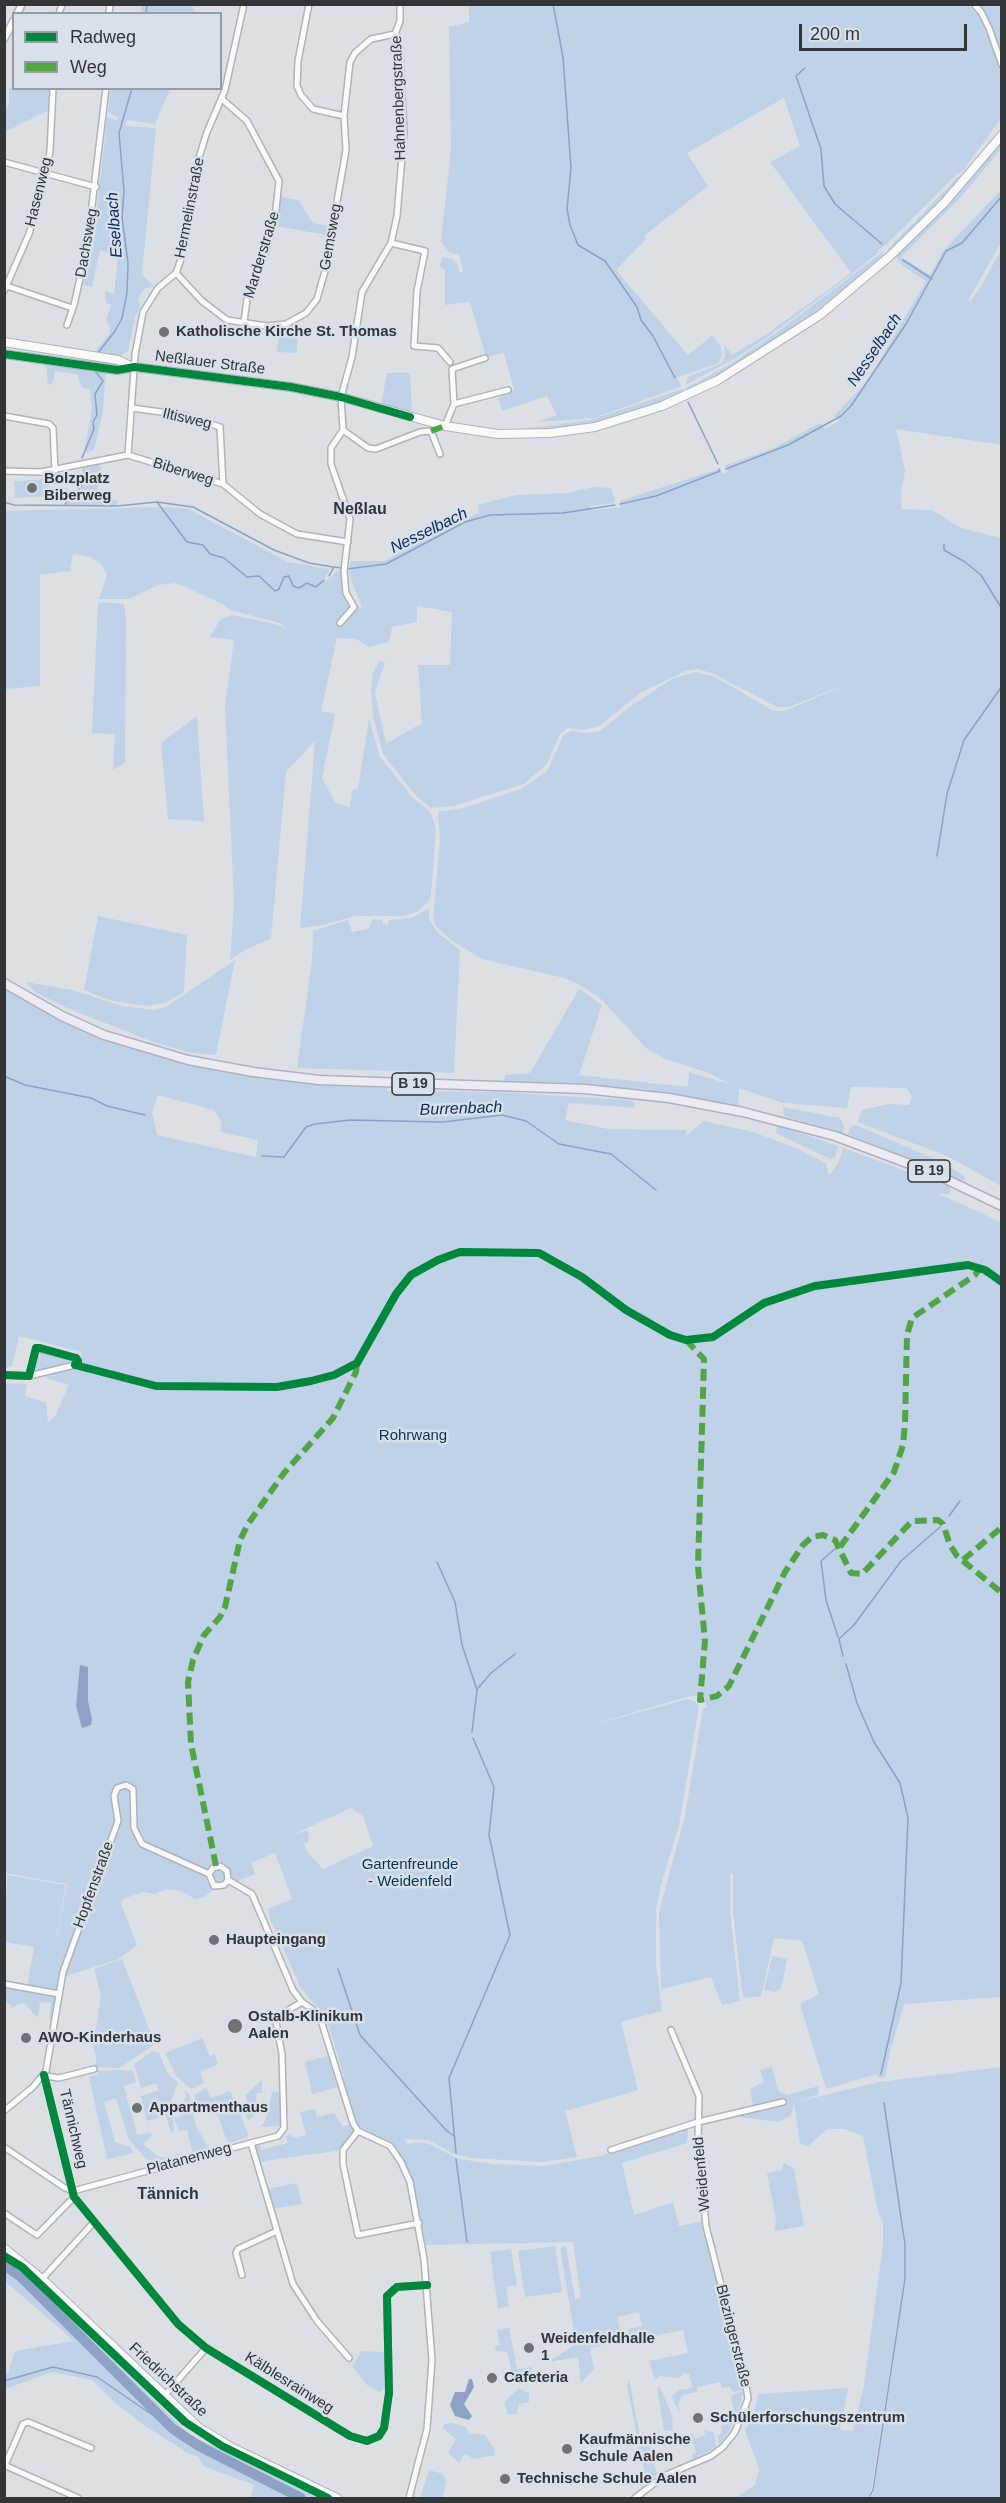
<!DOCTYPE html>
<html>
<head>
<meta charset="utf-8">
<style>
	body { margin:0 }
	#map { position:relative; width:1006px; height:2503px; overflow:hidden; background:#dce0e5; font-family:Arial,sans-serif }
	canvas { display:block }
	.frame { position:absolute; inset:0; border:6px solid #333639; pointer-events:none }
	.legend { position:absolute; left:12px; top:12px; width:210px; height:78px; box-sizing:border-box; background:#d8e0e9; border:2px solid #969ca3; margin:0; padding:8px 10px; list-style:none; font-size:18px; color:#333639 }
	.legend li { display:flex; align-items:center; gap:12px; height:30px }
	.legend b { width:30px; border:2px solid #969ca3 }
	.scale { position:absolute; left:799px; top:24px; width:168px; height:27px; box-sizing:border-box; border:3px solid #333639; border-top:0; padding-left:8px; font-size:18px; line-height:21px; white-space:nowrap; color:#333639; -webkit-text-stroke:4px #d8e0e9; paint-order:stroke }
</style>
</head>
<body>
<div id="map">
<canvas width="1006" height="2503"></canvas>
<div class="frame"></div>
<ul class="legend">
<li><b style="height:8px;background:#00873e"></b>Radweg</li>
<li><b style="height:8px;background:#52a545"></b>Weg</li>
</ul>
<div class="scale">200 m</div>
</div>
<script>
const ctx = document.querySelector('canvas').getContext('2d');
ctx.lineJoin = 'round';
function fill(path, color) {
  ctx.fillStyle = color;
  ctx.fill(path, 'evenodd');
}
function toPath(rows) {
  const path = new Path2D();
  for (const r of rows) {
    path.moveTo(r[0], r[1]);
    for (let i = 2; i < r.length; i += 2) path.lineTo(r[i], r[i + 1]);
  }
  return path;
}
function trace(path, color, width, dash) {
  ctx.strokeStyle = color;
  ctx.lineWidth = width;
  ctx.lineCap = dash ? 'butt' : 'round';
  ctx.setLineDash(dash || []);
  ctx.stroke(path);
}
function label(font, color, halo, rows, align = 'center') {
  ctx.font = font + ' Arial,sans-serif';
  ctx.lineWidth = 5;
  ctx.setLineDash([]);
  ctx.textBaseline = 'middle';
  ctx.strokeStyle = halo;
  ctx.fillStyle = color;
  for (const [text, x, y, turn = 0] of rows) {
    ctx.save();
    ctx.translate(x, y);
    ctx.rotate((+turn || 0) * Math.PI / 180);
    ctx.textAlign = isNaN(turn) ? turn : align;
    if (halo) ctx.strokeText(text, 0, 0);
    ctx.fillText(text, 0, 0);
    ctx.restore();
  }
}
const green = toPath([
	[142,4,192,5,195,13,141,13],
	[967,4,978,15,983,12,977,5,1001,5,1001,56,995,41,990,41,1001,69,1001,118,962,172,956,175,887,244,878,250,879,252,852,274,769,336,734,359,685,385,688,377,722,363,725,356,724,344,732,355,767,334,851,273,770,162,800,146,784,98,687,153,708,186,645,235,646,239,616,270,688,355,713,335,721,347,722,354,718,363,676,378,682,386,594,418,537,422,557,415,547,396,502,411,498,398,514,390,504,353,486,357,470,302,445,305,445,270,440,267,442,257,452,259,457,263,460,273,463,272,459,255,449,252,441,241,451,149,449,27,469,22,469,5],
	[9,88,50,89,49,110,5,132,5,110,9,104],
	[111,89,170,89,155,124,127,120,126,123,126,126,156,128,142,274,154,287,145,288,138,299,140,307,135,317,128,351,119,356,94,353,109,334,110,328,106,320,111,305,106,302,105,291,114,294,118,256,100,250,92,287,81,284,92,237,94,237,107,117,116,120,119,118,108,112],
	[1001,142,1001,149,963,195,901,257,930,275,943,251,1001,190,1001,243,968,300,970,302,982,285,1001,250,1001,445,896,429,905,471,901,493,902,509,932,510,961,528,1001,538,1001,1186,947,1156,857,1122,862,1110,889,1104,909,1105,912,1096,907,1088,851,1087,847,1108,783,1103,739,1088,738,1107,643,1089,504,1082,505,1075,530,1073,579,989,602,1005,579,1075,688,1087,689,1072,732,1085,709,1073,663,1058,646,1048,601,999,582,986,564,978,482,959,451,940,436,926,433,918,440,841,438,812,463,808,521,789,547,771,564,734,572,731,587,733,600,731,628,708,672,679,695,672,715,677,774,711,785,711,851,682,789,707,777,707,712,673,697,669,685,671,640,693,600,726,585,730,568,728,560,734,547,764,524,784,453,806,431,808,416,796,383,754,373,716,371,690,373,673,379,661,385,662,375,693,386,744,422,723,418,665,450,665,452,612,417,606,417,622,392,627,389,642,369,647,356,639,337,638,321,711,335,714,322,778,335,802,350,808,352,790,358,788,369,719,380,757,412,797,430,812,436,828,431,895,428,902,416,912,403,916,355,916,322,925,300,928,315,741,286,772,271,939,248,948,230,960,234,904,225,706,234,640,210,637,220,620,231,615,279,625,287,629,280,623,230,610,223,604,176,583,158,585,129,599,99,599,107,575,101,564,91,557,73,554,70,571,40,575,40,686,5,689,4,511,167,507,188,509,288,562,330,569,324,579,325,582,341,568,344,588,354,607,362,607,349,574,351,561,385,561,428,537,479,513,478,505,516,495,566,493,594,487,611,488,615,499,614,503,589,506,594,510,621,507,620,501,719,469,723,474,728,472,724,466,772,449,820,423,825,429,839,421,834,416,869,379,926,281,903,266,896,256,959,193],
	[964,175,890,251,887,250,958,177],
	[281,197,298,200,313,223,327,226,326,235,276,226],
	[883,252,884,257,872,268,778,340,711,380,686,390,686,388,732,363,776,333],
	[298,320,297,353,277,352,279,327],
	[46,364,106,371,103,411,94,450,84,453,92,410,90,390,82,387,77,374,55,371,53,383,48,385],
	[387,373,410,373,412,412,381,405],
	[683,389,682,393,650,407,595,424,539,431,507,431,590,420],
	[98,461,101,469,96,496,118,501,117,506,65,505,84,483,82,465],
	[49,479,51,496,15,498,14,481],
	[98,602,124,604,126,620,125,763,113,770,115,734,92,733],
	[197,716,204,821,168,819,161,743],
	[429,908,429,919,438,933,460,950,454,1073,297,1068,312,961,313,931,348,920,352,932,369,929,373,919,383,920,383,924,388,925,389,920,412,918],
	[98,916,187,935,184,992,165,1003,145,1006,109,1000,84,990],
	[235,960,216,1055,188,1052,156,1043,67,1008,35,992,26,982,72,990,122,1006,154,1010,166,1007],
	[5,989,109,1041,232,1074,387,1088,387,1091,497,1092,631,1100,635,1104,634,1108,569,1103,565,1120,608,1129,687,1130,685,1137,704,1121,753,1132,798,1149,826,1163,828,1173,831,1174,839,1162,843,1148,950,1187,950,1194,939,1194,1001,1222,1001,1997,904,2004,892,2046,887,2047,891,2048,885,2077,878,2078,877,2074,826,2089,800,2004,819,1994,802,1941,774,1938,761,1996,743,1998,733,1913,733,1873,730,1873,730,1912,740,2001,722,2005,711,1977,661,1989,659,1912,685,1816,703,1708,707,1708,704,1695,686,1697,584,1727,688,1699,697,1702,699,1706,679,1825,660,1888,656,1910,656,1964,662,2011,621,2022,638,2090,565,2111,577,2157,542,2162,471,2158,454,2154,429,2140,405,2139,407,2144,419,2142,429,2144,459,2159,494,2164,543,2166,601,2156,688,2128,687,2143,622,2163,634,2215,673,2202,679,2226,703,2221,723,2311,744,2379,744,2389,734,2392,729,2387,722,2388,720,2382,697,2387,697,2392,683,2395,678,2403,681,2416,672,2397,678,2390,693,2388,689,2374,684,2373,679,2378,660,2376,655,2380,649,2361,688,2353,683,2330,630,2341,628,2329,642,2326,639,2312,617,2317,622,2342,590,2348,594,2369,581,2383,578,2357,548,2362,576,2344,560,2247,566,2246,575,2299,581,2298,573,2242,422,2245,410,2182,390,2146,359,2131,343,2150,258,2162,251,2143,259,2143,261,2150,288,2143,286,2136,291,2134,292,2138,306,2135,300,2112,315,2109,317,2117,334,2113,343,2127,353,2123,336,2071,344,2077,326,2017,301,1988,271,1921,268,1909,292,1899,275,1853,251,1863,255,1874,212,1891,202,1898,195,1899,181,1891,167,1889,155,1894,143,1892,123,1899,121,1903,137,1945,117,1960,59,1978,61,1980,57,1992,27,1987,34,1947,5,1942,7,1875,66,1885,50,1973,67,1884,5,1873,4,1660,7,1656,5,1658,5,1383,27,1384,25,1396,46,1403,48,1422,55,1416,69,1385,47,1379,46,1371,34,1370,41,1349,79,1362,82,1352,19,1336,12,1366,5,1368],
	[158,1095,214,1110,222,1123,220,1132,258,1140,256,1157,157,1135,152,1112],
	[351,1808,363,1816,373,1846,323,1869,308,1853,304,1844,309,1841,308,1830,292,1835],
	[783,1107,840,1118,844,1125,843,1133,784,1116],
	[777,1125,838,1146,835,1157,830,1159,776,1133],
	[856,1125,944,1163,965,1177,963,1181,848,1134,851,1126],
	[772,1956,787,1959,781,1989,775,1992,764,1990],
	[122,1959,155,2044,119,2068,96,2067,96,2055,93,2048,101,1995,94,1969],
	[5,1986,57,1995,53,2021,49,2020,51,2003,40,2002,38,2018,24,2003,12,2007,5,2001],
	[202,2038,210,2056,215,2054,218,2064,200,2072,204,2083,191,2089,177,2077,165,2053],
	[153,2051,159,2053,168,2074,178,2083,168,2109,172,2111,174,2132,171,2133,166,2116,147,2121,141,2096,159,2090,156,2083,141,2088,134,2064],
	[328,2056,337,2087,312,2094,305,2062],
	[772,2067,778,2091,787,2095,819,2086,818,2095,796,2102,879,2082,1001,2067,1001,2498,871,2498,874,2491,906,2278,906,2243,900,2203,905,2244,905,2279,871,2491,868,2498,735,2498,755,2485,759,2469,745,2430,754,2413,758,2394,848,2388,840,2430,853,2431,864,2385,883,2244,883,2222,878,2212,863,2136,844,2129,827,2129,808,2146,800,2144,794,2102,791,2115,779,2122,739,2117,738,2113,753,2107,750,2089,764,2082,760,2070],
	[123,2070,133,2071,136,2082,124,2086,137,2135,150,2132,152,2136,143,2144,159,2157,171,2158,180,2153,183,2157,155,2164,145,2158,128,2138,116,2098,104,2102,115,2142,130,2147,134,2153,107,2159,89,2077,98,2075,97,2071],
	[262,2079,262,2093,257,2093,255,2110,259,2111,248,2120,241,2106,247,2100,245,2096],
	[206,2088,211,2098,230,2091,249,2136,228,2144,218,2116,200,2111,194,2095],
	[184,2091,189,2094,196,2126,209,2149,193,2154,187,2130,179,2131,175,2121,175,2117,179,2117,186,2095],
	[272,2092,282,2092,282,2126,261,2127,266,2119],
	[784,2163,794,2169,804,2226,774,2231,776,2220,767,2173,782,2170],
	[297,2183,302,2204,272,2209,267,2189],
	[555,2246,562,2292,525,2297,518,2251],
	[511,2249,517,2285,506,2287,509,2307,498,2308,490,2252],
	[4,2258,21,2269,189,2434,318,2498,250,2498,254,2485,203,2466,198,2457,186,2452,144,2425,114,2402,92,2380,52,2372,5,2389,5,2374,8,2373,15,2351,74,2341,5,2281],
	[509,2328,517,2369,532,2367,530,2380,527,2383,520,2383,513,2379,508,2355,506,2352,496,2351,495,2346,500,2345,497,2330],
	[362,2351,384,2352,384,2388,380,2392,368,2386,352,2366],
	[629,2379,640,2436,648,2434,657,2474,646,2481,627,2386],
	[660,2387,672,2415,673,2430,664,2431,657,2388],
	[519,2388,529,2393,529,2402,519,2404,517,2414,508,2415,504,2402],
	[743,2391,737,2419,719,2445,717,2435,722,2433,721,2426,729,2424,727,2415,734,2413,731,2396],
	[452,2423,466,2427,469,2433,485,2435,494,2448,495,2455,474,2459,465,2454,459,2463,448,2453,456,2440,443,2428,444,2424],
	[704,2429,714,2433,716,2447,694,2459,692,2454,696,2453,694,2444,690,2444,689,2439,693,2433,694,2439,705,2436],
	[429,2470,443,2474,446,2480,443,2498,420,2498]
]);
const water = toPath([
	[80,1665,88,1667,88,1701,92,1719,91,1725,82,1728,76,1706],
	[469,2379,472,2379,474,2387,464,2404,472,2416,469,2420,455,2416,450,2405,455,2392,465,2392]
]);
const stream = toPath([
	[553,4,563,57,571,168,567,209,570,225,578,245,605,261,637,307,641,320,653,336,675,378],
	[146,14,147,4],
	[805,68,796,76,821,149,824,186,835,204,882,244],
	[903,260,932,279],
	[98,353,115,331,122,318,127,293,128,263,122,218,124,191,119,133,132,88],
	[688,402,718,464],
	[82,458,94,429,93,422,97,415,95,394,103,381,95,371],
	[726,469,788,445,841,416,851,406,906,324,946,251,962,243,1002,196],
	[4,502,14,505,117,506,157,502,187,542,203,545,210,554,224,558,247,577,259,576,275,591,279,589,284,577,289,576,293,586,299,588,307,583,316,587,324,580],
	[157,502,193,507,274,550,309,563,333,567],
	[65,504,84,483,84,470],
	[620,504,656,496,720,471,719,469],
	[944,544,944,550,965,562,981,575,1002,609],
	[347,569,386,564,465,522,490,515,563,513,615,505],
	[329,576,334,567,342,568],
	[937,856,947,794,964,740,1002,686],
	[4,1076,25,1085,91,1098,107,1106,145,1115],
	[262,1156,284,1157,306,1127,315,1124,350,1120,443,1122,502,1115,526,1121,559,1144,611,1154,656,1190],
	[949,1516,960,1501],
	[836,1548,821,1561,826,1600,838,1637],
	[437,1562,455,1602,462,1645,477,1690,472,1732],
	[843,1656,839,1639,854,1625,901,1561,940,1527],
	[846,1664,857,1703,874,1742,900,1783,908,1818,901,1983,881,2074],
	[478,1688,491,1673,515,1654],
	[338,1969,360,2035,446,2130,455,2137],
	[456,2153,449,2078,510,1935,489,1835,494,1787,473,1738],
	[456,2159,467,2242],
	[4,2381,53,2367,97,2377,173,2429],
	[869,2498,873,2490,905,2279,905,2244,884,2103]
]);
const river = toPath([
	[4,2265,21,2277,173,2429,199,2446,301,2498]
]);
const minor = toPath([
	[309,4,298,61,297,86,301,95,313,109,344,116],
	[974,4,981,12,989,28,1002,65],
	[59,14,62,4],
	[109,14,110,4],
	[222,99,247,121,279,181,275,218,266,251,248,292,244,322],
	[4,162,96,187],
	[391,243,425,251,417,291,414,346,438,348,450,362],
	[176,273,202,301,227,320,267,326,286,324,306,313,317,299,325,271,346,150,344,116,350,62,355,53,371,39,395,34],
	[4,285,72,308],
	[4,291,29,234,46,173,50,151,53,88],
	[67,325,74,305,87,247,106,88],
	[454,404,508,390],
	[132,408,183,415,220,427,223,484],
	[4,416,49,424,53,428,55,470],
	[445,426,454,404,452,369,485,358],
	[343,430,368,448,376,449,420,432,431,431,440,454],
	[128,455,135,355,143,312,158,288,176,273,181,259,197,164,207,132,225,90,244,4],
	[4,471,41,472,128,455,223,484,260,514,297,534,348,542],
	[340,623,354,607,346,593,344,571,350,519,331,464,331,448,343,430,341,397,352,357,362,292,391,243,397,216,404,133,400,55,395,34,400,21,400,4],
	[4,1375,29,1376,75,1365,78,1361,76,1358,36,1348,29,1376],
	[209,1874,213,1868,220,1866,227,1871,228,1880],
	[209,1874,214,1886,224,1885,228,1880],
	[228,1880,252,1894,293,1990,302,2002,319,2014,353,2123,358,2131,390,2146,401,2162,410,2182,424,2259,432,2360,427,2429,409,2498],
	[4,1984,59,1994],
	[282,2014,302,2002],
	[44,2075,74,2197,178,2324,206,2348,350,2436,367,2441,379,2436,384,2428,389,2393,387,2296,397,2287,427,2285],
	[46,2076,59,2078,94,2069],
	[4,2111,33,2087,46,2071,63,1972,118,1821,114,1796,117,1788,126,1785,133,1789,134,1828,142,1844,209,1874],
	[358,2131,343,2150,343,2164,358,2235,419,2223],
	[251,2143,278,2136,284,2128,282,2054,275,2017,279,2015],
	[4,2147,65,2188,73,2191,251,2143,293,2284,317,2321,349,2358],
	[611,2150,698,2122,783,2102],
	[4,2213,37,2235,74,2197],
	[242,2275,236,2253,238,2249,277,2231],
	[42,2279,94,2222],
	[164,2396,206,2348],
	[4,2465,78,2498],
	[5,2465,23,2424,28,2422,91,2448],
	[635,2498,664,2476,711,2456,723,2447,735,2432,748,2399,745,2379,706,2226,698,2139,699,2096,671,2030]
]);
const tertiary = toPath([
	[17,14,22,4],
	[4,39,14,20]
]);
const secondary = toPath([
	[4,342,118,360,133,367],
	[4,354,117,370,135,367,291,387,341,397,445,426,498,434,550,433,595,427,662,406,718,380,820,315,890,256,944,203,1002,135],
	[4,2248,42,2279,198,2427,231,2447,337,2498]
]);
const primary = toPath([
	[4,983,62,1016,104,1035,188,1060,253,1072,319,1080,585,1089,669,1098,743,1112,835,1136,931,1172,1002,1206]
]);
const quiet = toPath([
	[431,431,445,426],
	[686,1340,704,1359,698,1567,705,1641,700,1700,717,1696,729,1686,785,1572,803,1545,812,1537,823,1535,835,1540,851,1573,862,1574,912,1521,938,1520,943,1524,950,1545,957,1556,1002,1593],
	[840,1547,894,1472,903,1445,905,1423,907,1335,912,1318,975,1275,980,1268],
	[963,1560,1002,1527],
	[216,1866,191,1744,188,1682,193,1660,204,1635,220,1617,225,1607,240,1540,248,1524,284,1473,333,1418,356,1372,357,1363]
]);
const cycleway = toPath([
	[4,354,117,370,135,367,291,387,341,397,410,417],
	[4,1375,29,1376,36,1348,40,1348,76,1358,78,1361,75,1365,156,1386,277,1387,311,1381,334,1375,357,1363,396,1294,411,1275,438,1260,460,1252,539,1253,582,1277,626,1310,670,1335,686,1340,713,1337,764,1303,815,1286,968,1265,985,1270,1002,1282],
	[44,2075,74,2197,178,2324,206,2348,350,2436,367,2441,379,2436,384,2428,389,2393,387,2296,397,2287,427,2285],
	[4,2256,22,2267,185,2422,222,2446,328,2498]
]);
const markers = [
	[164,332,6,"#6e7275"],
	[32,488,6,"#6e7275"],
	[214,1940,6,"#6e7275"],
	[235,2026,8,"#6e7275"],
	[26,2038,6,"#6e7275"],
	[137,2108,6,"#6e7275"],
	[529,2348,6,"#6e7275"],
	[492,2378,6,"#6e7275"],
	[698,2418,6,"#6e7275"],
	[567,2449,6,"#6e7275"],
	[505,2479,6,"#6e7275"]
];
const shields = [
	[413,1084,42],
	[929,1171,42]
];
const shieldNames = [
	["B 19",413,1084],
	["B 19",929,1171]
];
const streetNames = [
	["Hahnenbergstraße",399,98,-92],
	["Hasenweg",39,192,-76],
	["Hermelinstraße",190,208,-79],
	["Gemsweg",331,237,-80],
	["Dachsweg",87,243,-80],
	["Marderstraße",262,255,-73],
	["Neßlauer Straße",210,363,7],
	["Iltisweg",187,419,13],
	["Biberweg",183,472,17],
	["Hopfenstraße",94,1885,-70],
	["Tännichweg",73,2129,77],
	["Platanenweg",189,2159,-15],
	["Weidenfeld",702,2174,-95],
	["Blezingerstraße",733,2336,76],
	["Friedrichstraße",168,2380,43],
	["Kälblesrainweg",289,2383,32]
];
const poiNames = [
	["Katholische Kirche St. Thomas",176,332],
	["Bolzplatz",44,479],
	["Biberweg",44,496],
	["Haupteingang",226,1940],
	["Ostalb-Klinikum",248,2017],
	["Aalen",248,2034],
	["AWO-Kinderhaus",38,2038],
	["Appartmenthaus",149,2108],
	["Weidenfeldhalle",541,2339],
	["1",541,2356],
	["Cafeteria",504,2378],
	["Schülerforschungszentrum",710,2418],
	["Kaufmännische",579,2440],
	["Schule Aalen",579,2457],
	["Technische Schule Aalen",517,2479]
];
const parkNames = [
	["Rohrwang",413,1436],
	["Gartenfreunde",410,1865],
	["- Weidenfeld",410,1882]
];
const waterNames = [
	["Eselbach",115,225,-94],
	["Nesselbach",875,350,-56],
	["Nesselbach",429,531,-26],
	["Burrenbach",461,1109,-2]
];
const neighbourhoodNames = [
	["Neßlau",360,510],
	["Tännich",168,2195]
];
fill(green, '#bfd2e7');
fill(water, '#8ca1c4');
trace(stream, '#8ca1c4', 1.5);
trace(river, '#8ca1c4', 10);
trace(minor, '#b0b3b7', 8);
trace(tertiary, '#b0b3b7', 9);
trace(secondary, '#b0b3b7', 10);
trace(primary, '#b1b0bd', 11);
trace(minor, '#fafafb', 5);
trace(tertiary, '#fafafb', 6);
trace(secondary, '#fafafb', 8);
trace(primary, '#ecebf2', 8);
trace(quiet, '#52a545', 6, [12, 6]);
trace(cycleway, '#00873e', 8);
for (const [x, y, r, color] of markers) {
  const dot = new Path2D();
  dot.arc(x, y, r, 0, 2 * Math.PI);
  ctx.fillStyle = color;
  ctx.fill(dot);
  trace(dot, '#d8e0e9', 2);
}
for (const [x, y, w] of shields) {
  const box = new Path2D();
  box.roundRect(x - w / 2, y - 11, w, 22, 4.5);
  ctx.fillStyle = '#d8e0e9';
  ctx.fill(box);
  trace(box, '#333639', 1.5);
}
label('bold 14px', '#333639', null, shieldNames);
label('15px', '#333639', '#d8e0e9', streetNames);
label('bold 15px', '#333639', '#d8e0e9', poiNames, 'left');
label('15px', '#04345e', '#d8e0e9', parkNames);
label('italic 16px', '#0b2d67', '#d8e0e9', waterNames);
label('bold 16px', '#333639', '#d8e0e9', neighbourhoodNames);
</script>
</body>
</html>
